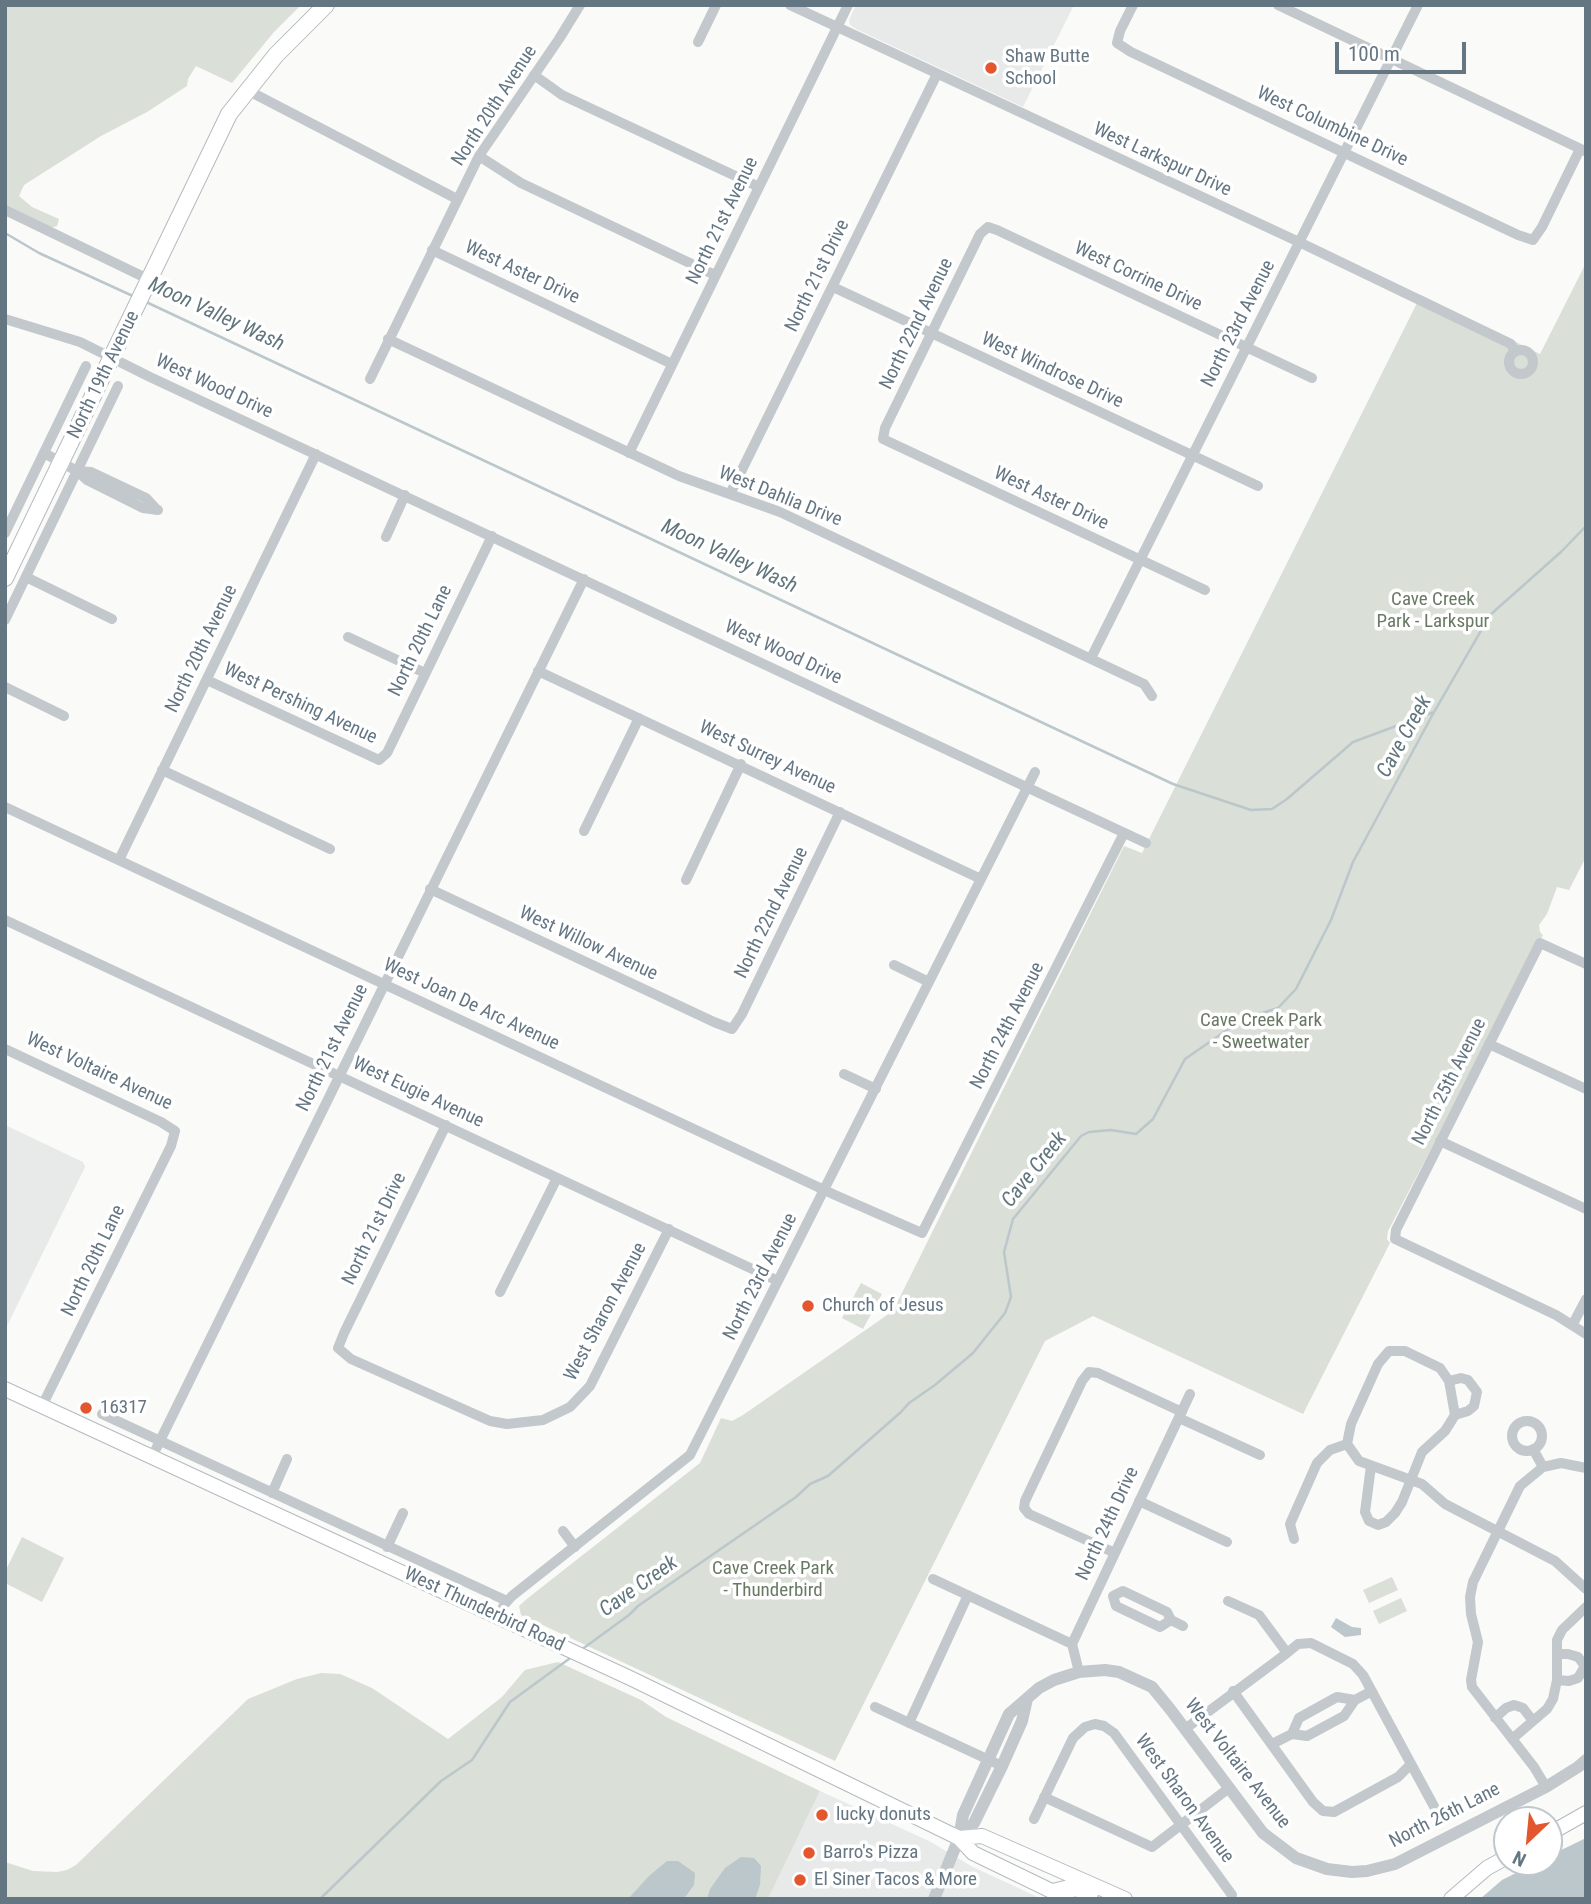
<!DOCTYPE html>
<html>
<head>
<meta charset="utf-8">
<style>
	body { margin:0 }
	#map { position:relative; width:1591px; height:1904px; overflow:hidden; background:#fafaf8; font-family:"Roboto Condensed",sans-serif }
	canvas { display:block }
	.frame { position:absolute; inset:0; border:7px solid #657683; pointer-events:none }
	.north { position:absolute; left:1493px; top:1806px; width:70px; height:70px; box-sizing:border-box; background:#fff; border:2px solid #c1c8cd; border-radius:50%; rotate:206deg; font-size:19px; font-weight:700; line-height:28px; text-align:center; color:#657683 }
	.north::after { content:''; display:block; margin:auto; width:24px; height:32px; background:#e4572e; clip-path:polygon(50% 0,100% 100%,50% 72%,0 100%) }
	.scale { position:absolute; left:1335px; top:42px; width:131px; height:32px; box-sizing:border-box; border:4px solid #657683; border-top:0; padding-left:9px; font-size:21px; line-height:24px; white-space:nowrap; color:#657683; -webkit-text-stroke:5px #fff; paint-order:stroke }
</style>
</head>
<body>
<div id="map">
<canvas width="1591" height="1904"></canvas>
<div class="frame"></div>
<div class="north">N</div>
<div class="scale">100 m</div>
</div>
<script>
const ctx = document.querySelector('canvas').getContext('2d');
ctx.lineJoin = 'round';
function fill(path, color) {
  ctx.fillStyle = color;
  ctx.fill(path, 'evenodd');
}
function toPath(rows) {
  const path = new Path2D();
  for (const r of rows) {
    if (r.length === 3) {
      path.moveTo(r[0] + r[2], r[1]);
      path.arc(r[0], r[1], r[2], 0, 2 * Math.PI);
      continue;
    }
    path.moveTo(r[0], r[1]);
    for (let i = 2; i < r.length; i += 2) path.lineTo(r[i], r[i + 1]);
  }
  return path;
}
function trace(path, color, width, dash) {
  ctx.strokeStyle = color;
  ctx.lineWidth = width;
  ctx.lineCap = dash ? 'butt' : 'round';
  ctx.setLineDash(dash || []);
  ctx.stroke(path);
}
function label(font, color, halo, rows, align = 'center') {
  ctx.font = font + ' "Roboto Condensed",sans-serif';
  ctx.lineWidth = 7;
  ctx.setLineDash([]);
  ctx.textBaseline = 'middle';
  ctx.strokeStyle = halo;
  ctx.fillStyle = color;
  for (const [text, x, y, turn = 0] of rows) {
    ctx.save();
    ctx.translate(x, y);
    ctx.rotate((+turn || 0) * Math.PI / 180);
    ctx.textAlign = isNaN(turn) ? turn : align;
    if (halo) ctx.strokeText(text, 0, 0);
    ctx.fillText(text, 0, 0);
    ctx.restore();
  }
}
const built = toPath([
	[856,5,1074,5,1023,107,856,29,850,25,849,20],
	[5,1125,83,1162,85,1167,5,1330],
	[820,1791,931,1842,971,1866,1042,1899,768,1899]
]);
const green = toPath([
	[5,5,301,5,274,32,232,83,196,66,188,79,187,86,147,112,101,136,24,185,19,196,32,207,59,219,57,226,51,228,5,206],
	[1586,263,1586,857,1569,890,1557,887,1547,914,1539,925,1540,932,1543,935,1388,1231,1387,1239,1390,1243,1303,1414,1093,1316,1045,1341,835,1761,521,1615,519,1606,528,1598,700,1463,721,1418,732,1421,743,1415,893,1311,1124,846,1142,853,1421,295,1540,354],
	[861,1283,882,1294,863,1329,842,1318],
	[22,1537,64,1558,42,1602,5,1583,5,1572],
	[1392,1577,1398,1590,1369,1603,1363,1590],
	[1401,1598,1407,1611,1379,1624,1373,1611],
	[558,1662,641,1700,666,1717,820,1791,768,1899,5,1899,5,1862,33,1871,57,1872,67,1870,76,1865,248,1699,297,1679,321,1673,340,1674,372,1688,448,1739,502,1697,525,1670]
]);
const water = toPath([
	[1336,1618,1352,1627,1361,1628,1361,1635,1345,1637,1331,1627],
	[1586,1838,1586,1899,1480,1899,1502,1880,1538,1862,1549,1862,1549,1856],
	[741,1857,754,1858,761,1866,760,1885,755,1899,707,1899,710,1889,725,1868],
	[667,1861,678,1861,695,1873,694,1885,686,1896,682,1899,628,1899,649,1876]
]);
const stream = toPath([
	[5,233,39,253,135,297],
	[144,301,1173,784,1251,810,1272,809,1287,799,1353,742,1434,712],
	[581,1650,629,1615,638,1606,796,1497,810,1484,828,1476,901,1412,909,1403,935,1385,973,1353,1005,1313,1011,1297,1004,1252,1013,1219,1081,1136,1089,1132,1111,1130,1136,1134,1153,1119,1185,1059,1243,1019,1278,1008,1296,989,1331,920,1353,862,1434,712,1490,615,1562,551,1586,526],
	[320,1899,441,1781,472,1760,510,1702,573,1656]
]);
const minor = toPath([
	[790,5,1299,242,1511,344,1515,352],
	[1133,5,1120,31,1117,43,1131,52,1518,235,1533,240,1542,227,1580,149],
	[1278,5,1585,151],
	[698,42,716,5],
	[534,75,562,95,759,187],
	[247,90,457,199],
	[479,156,521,183,715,275],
	[5,210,150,280],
	[432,250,672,364],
	[833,287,1258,486],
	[5,319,80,342,150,377,1146,843],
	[388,339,679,476,780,512,1144,684,1152,696],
	[1521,362,12],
	[370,379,479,156,559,39,580,5],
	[44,453,77,471,87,480,143,508,158,510],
	[629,453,848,5],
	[78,471,91,472,146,498,157,510],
	[730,494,937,74],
	[5,533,86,366],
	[386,537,405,495],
	[26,577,112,619],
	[1205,590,883,439,885,428,980,234,988,227,997,230,1312,378],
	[5,620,118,386],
	[348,637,425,673],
	[1091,658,1418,5],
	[538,671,981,879],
	[207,680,379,760,387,753,492,536],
	[5,687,64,716],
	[162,770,330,849],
	[5,807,835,1195,922,1233,1124,833],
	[584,831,639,718],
	[119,860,316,454],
	[686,880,741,764],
	[430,889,714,1022,732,1029,742,1014,840,812],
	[5,920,778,1281],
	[1586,964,1540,943,1396,1230,1395,1239,1556,1315,1586,1334],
	[894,965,929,982],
	[1489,1044,1586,1089],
	[5,1049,161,1122,175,1131,171,1146,42,1406],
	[844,1074,876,1089],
	[446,1125,344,1333,338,1348,351,1359,490,1421,507,1424,543,1420,570,1407,590,1386,669,1229],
	[1440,1141,1586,1209],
	[500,1292,557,1178],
	[1573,1324,1586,1299],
	[1449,1381,1461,1378,1468,1380,1477,1392,1474,1406,1468,1411,1455,1415],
	[102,1414,507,1601],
	[1179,1418,1260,1455],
	[1527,1436,15],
	[1347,1444,1359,1461,1422,1484,1445,1504,1555,1561,1586,1589],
	[1347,1444,1351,1424,1378,1364,1389,1351,1405,1351,1440,1368,1449,1381,1455,1415],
	[1533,1449,1543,1467],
	[152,1457,584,579],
	[1371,1466,1365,1512,1369,1521,1378,1525,1386,1522,1395,1513,1402,1502,1422,1452,1445,1431,1455,1415],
	[272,1493,287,1459],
	[1139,1501,1227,1542],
	[563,1531,575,1547],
	[1294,1539,1290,1524,1317,1463,1330,1450,1347,1444],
	[387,1547,403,1513],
	[1115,1553,1029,1514,1024,1508,1025,1501,1082,1381,1089,1372,1098,1373,1182,1412],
	[933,1579,1072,1644],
	[1113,1596,1123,1591,1167,1612,1171,1620,1183,1626],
	[1113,1596,1116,1606,1160,1627,1171,1620],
	[1228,1601,1259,1615,1287,1653,1298,1644,1311,1643,1353,1664,1363,1675,1437,1812],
	[498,1617,504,1605,512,1596,690,1455,1035,772],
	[1557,1654,1568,1654,1578,1657,1585,1666,1578,1678,1569,1681,1557,1680],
	[1079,1672,1072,1644,1190,1394],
	[1233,1691,1313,1802,1323,1811,1334,1812,1398,1777,1411,1764],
	[875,1707,1002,1766],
	[1495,1718,1506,1708,1514,1705,1523,1708,1533,1721],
	[909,1723,968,1595],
	[1185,1729,1287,1653],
	[1292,1734,1299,1718,1337,1697,1355,1700],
	[1512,1739,1547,1709,1553,1699,1557,1680,1557,1640,1562,1630,1586,1607],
	[1272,1744,1292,1734,1307,1736,1344,1716,1355,1700,1372,1691],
	[1546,1787,1534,1767,1472,1687,1471,1680,1478,1642,1471,1614,1470,1597,1473,1582,1520,1486,1543,1467,1561,1463,1586,1468],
	[1044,1797,1152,1847,1229,1788],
	[1034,1819,1073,1738,1085,1727,1095,1724,1104,1726,1114,1733,1232,1895]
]);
const tertiary = toPath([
	[959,1838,974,1823,1002,1766,1022,1721,1027,1699],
	[934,1899,959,1838,963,1815,1009,1714,1039,1688,1054,1680,1079,1672,1105,1670,1119,1672,1152,1687,1170,1709,1263,1833,1296,1858,1327,1869,1352,1872,1367,1871,1395,1864,1546,1787,1578,1767,1586,1760]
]);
const secondary = toPath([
	[5,1389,630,1678,959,1838,973,1853,1068,1899],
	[1549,1834,1586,1813],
	[959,1838,982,1836,1125,1899],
	[1053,1891,1069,1887,1091,1894],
	[1451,1899,1487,1868,1507,1857]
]);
const primary = toPath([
	[5,578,229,114,276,55,326,5]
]);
const markers = [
	[991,68,7,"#e4572e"],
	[808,1306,7,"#e4572e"],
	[86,1408,7,"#e4572e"],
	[822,1815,7,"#e4572e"],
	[809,1853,7,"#e4572e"],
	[800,1880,7,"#e4572e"]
];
const poiNames = [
	["Shaw Butte",1005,57],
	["School",1005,79],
	["Church of Jesus",822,1306],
	["16317",100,1408],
	["lucky donuts",836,1815],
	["Barro's Pizza",823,1853],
	["El Siner Tacos & More",814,1880]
];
const streetNames = [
	["North 20th Avenue",495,106,-57],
	["West Columbine Drive",1332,127,25],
	["West Larkspur Drive",1162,160,25],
	["North 21st Avenue",723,221,-64],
	["West Aster Drive",522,273,25],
	["North 21st Drive",818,276,-64],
	["West Corrine Drive",1138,277,25],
	["North 22nd Avenue",917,324,-64],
	["North 23rd Avenue",1239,324,-63],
	["West Windrose Drive",1052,371,25],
	["North 19th Avenue",104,375,-64],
	["West Wood Drive",214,387,25],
	["West Dahlia Drive",780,497,22],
	["West Aster Drive",1051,499,25],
	["North 20th Lane",421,641,-64],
	["North 20th Avenue",202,649,-64],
	["West Wood Drive",783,653,25],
	["West Pershing Avenue",300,704,25],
	["West Surrey Avenue",767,758,25],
	["North 22nd Avenue",772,913,-64],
	["West Willow Avenue",588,944,25],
	["West Joan De Arc Avenue",471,1005,25],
	["North 24th Avenue",1008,1026,-63],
	["North 21st Avenue",333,1048,-64],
	["West Voltaire Avenue",99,1072,25],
	["North 25th Avenue",1450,1082,-63],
	["West Eugie Avenue",418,1093,25],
	["North 21st Drive",375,1229,-64],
	["North 20th Lane",94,1261,-64],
	["North 23rd Avenue",761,1277,-63],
	["West Sharon Avenue",606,1312,-62],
	["North 24th Drive",1108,1524,-65],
	["West Thunderbird Road",484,1610,25],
	["West Voltaire Avenue",1237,1764,52],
	["West Sharon Avenue",1184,1799,54],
	["North 26th Lane",1445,1816,-27]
];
const parkNames = [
	["Cave Creek",1433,600],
	["Park - Larkspur",1433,622],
	["Cave Creek Park",1261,1021],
	["- Sweetwater",1261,1043],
	["Cave Creek Park",773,1569],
	["- Thunderbird",773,1591]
];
const waterNames = [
	["Moon Valley Wash",216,315,25],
	["Moon Valley Wash",729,557,25],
	["Cave Creek",1405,737,-61],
	["Cave Creek",1035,1170,-51],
	["Cave Creek",639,1587,-35]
];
fill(built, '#e8e9e9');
fill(green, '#dadfd7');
fill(water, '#bbc7cb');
trace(stream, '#bbc7cb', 2.5);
trace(secondary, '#b3babf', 16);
trace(primary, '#b5babe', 18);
trace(minor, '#c3c8cc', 10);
trace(tertiary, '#c3c8cc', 12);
trace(secondary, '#fff', 14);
trace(primary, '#fff', 16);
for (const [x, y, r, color] of markers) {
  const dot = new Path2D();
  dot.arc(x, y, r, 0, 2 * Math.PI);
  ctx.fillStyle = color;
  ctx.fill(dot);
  trace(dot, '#fff', 2.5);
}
label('19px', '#657683', '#fff', poiNames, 'left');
label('19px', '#657683', '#fff', streetNames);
label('19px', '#687a64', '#fff', parkNames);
label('italic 21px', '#60757c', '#fff', waterNames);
</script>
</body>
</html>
